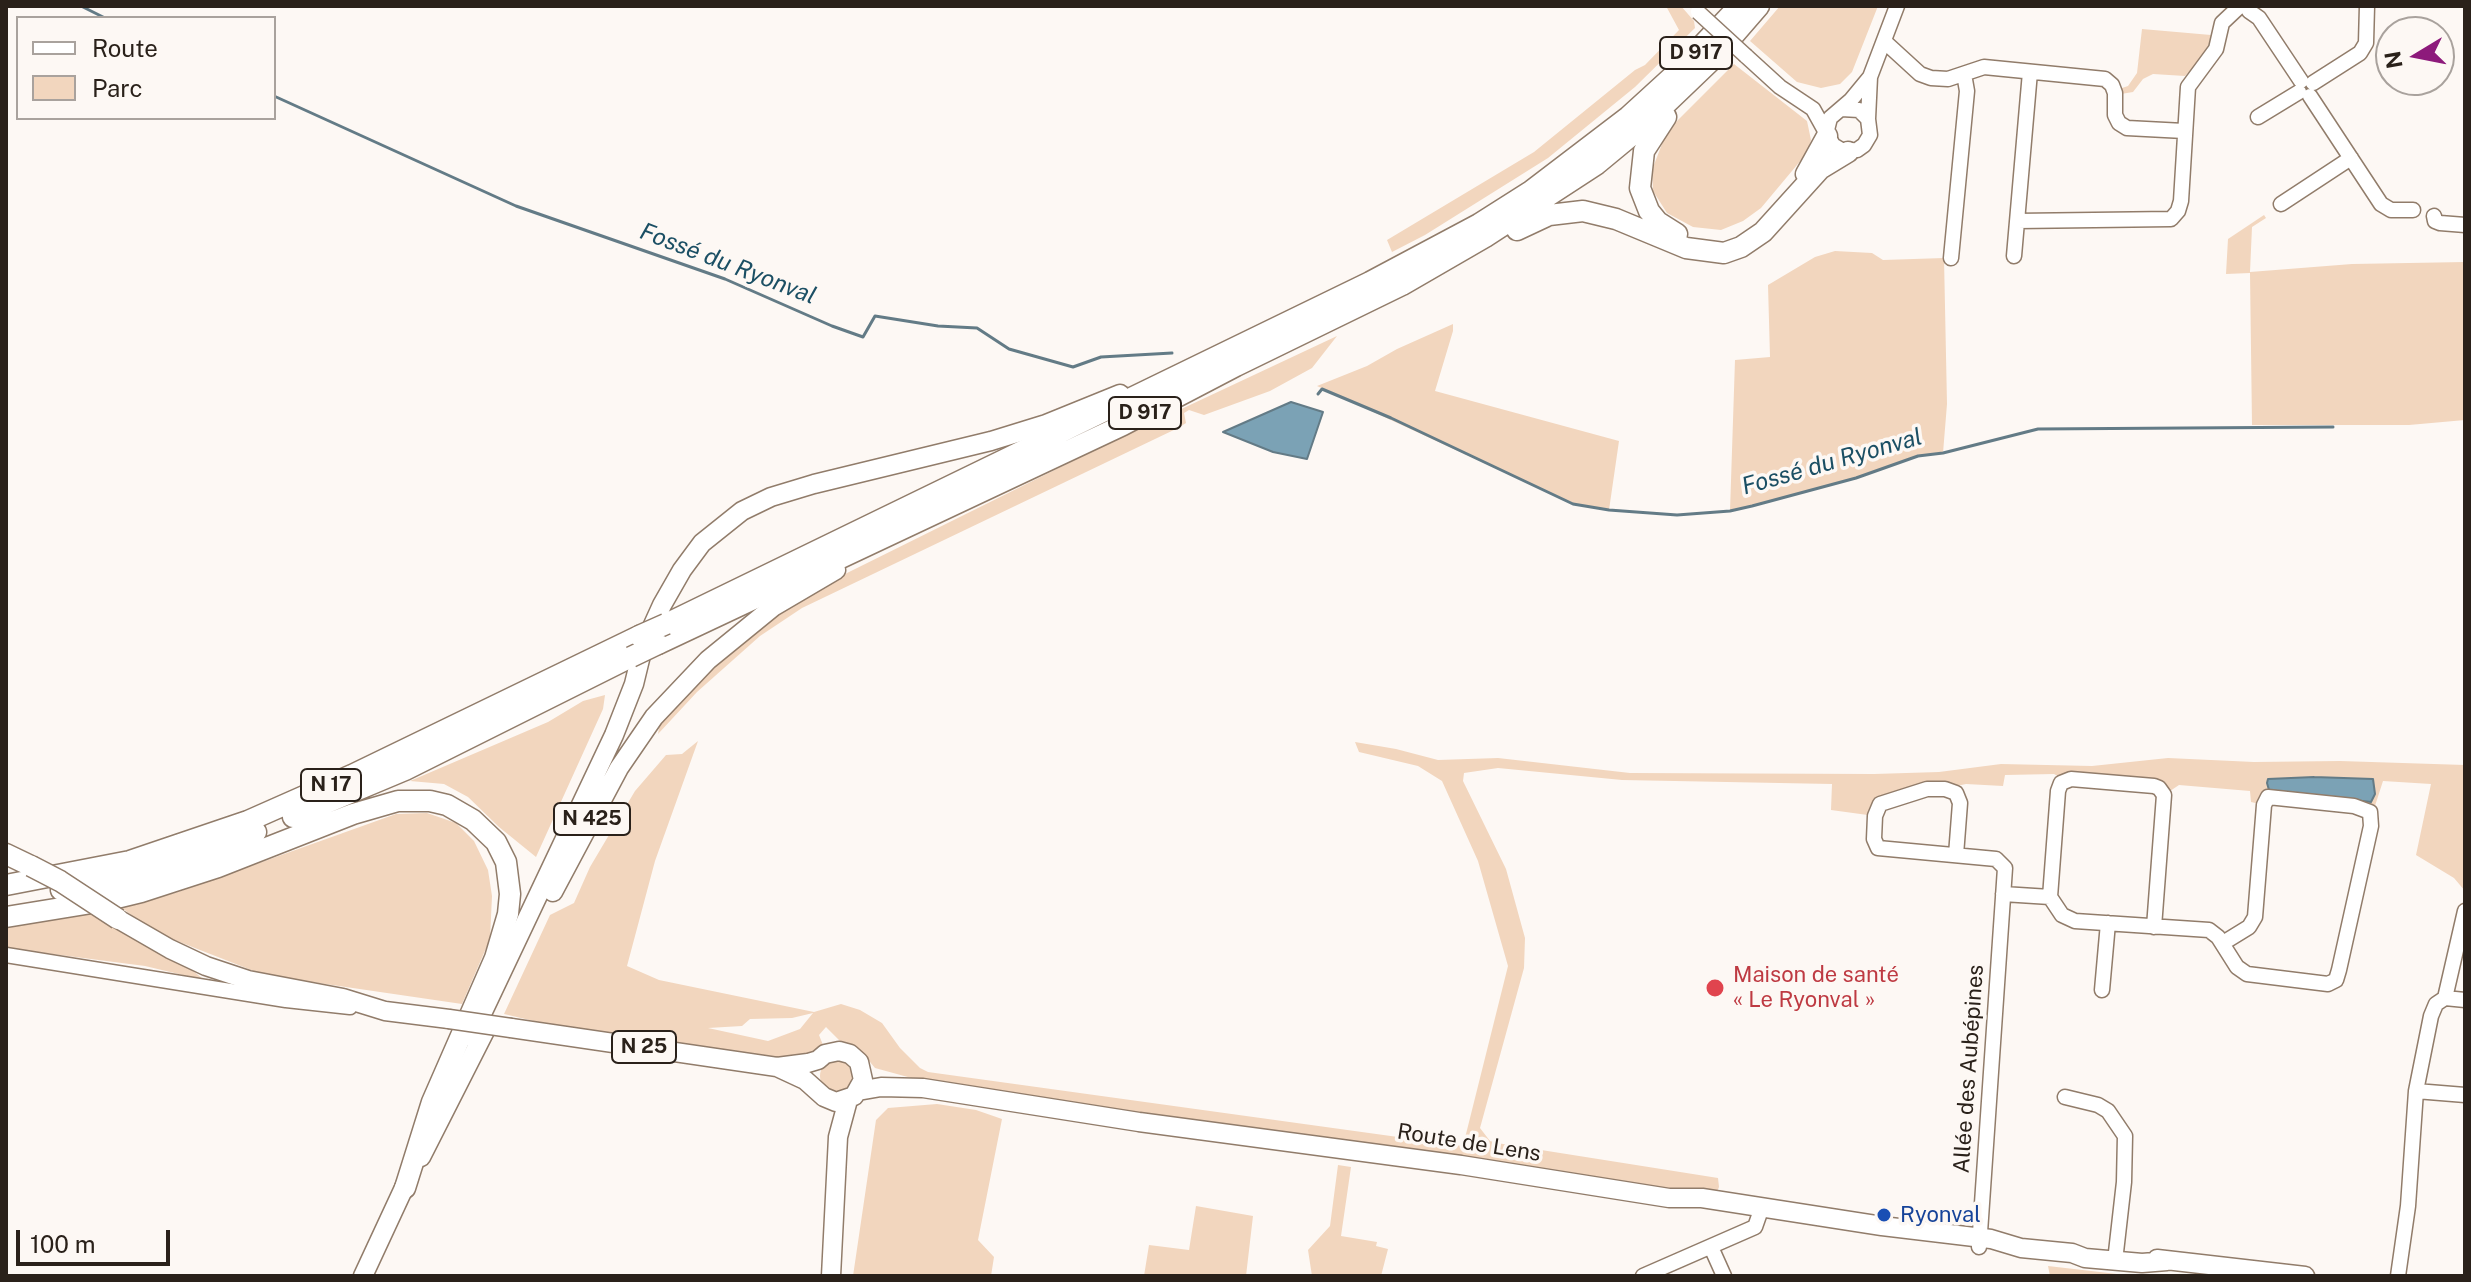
<!DOCTYPE html>
<html>
<head>
<meta charset="utf-8">
<style>
	body { margin:0 }
	#map { position:relative; width:2471px; height:1282px; overflow:hidden; background:#fdf8f4; font-family:"Public Sans",sans-serif }
	canvas { display:block }
	.frame { position:absolute; inset:0; border:8px solid #2a211a; pointer-events:none }
	.legend { position:absolute; left:16px; top:16px; width:260px; height:104px; box-sizing:border-box; background:#fdf8f4; border:2px solid #a9a29d; margin:0; padding:10px 14px; list-style:none; font-size:24px; color:#2a211a }
	.legend li { display:flex; align-items:center; gap:16px; height:40px }
	.legend b { width:40px; border:2px solid #a9a29d }
	.north { position:absolute; left:2375px; top:16px; width:80px; height:80px; box-sizing:border-box; background:#fdf8f4; border:2px solid #a9a29d; border-radius:50%; rotate:260deg; font-size:22px; font-weight:700; line-height:32px; text-align:center; color:#2a211a }
	.north::after { content:''; display:block; margin:auto; width:28px; height:36px; background:#8d1a7b; clip-path:polygon(50% 0,100% 100%,50% 72%,0 100%) }
	.scale { position:absolute; left:16px; top:1230px; width:154px; height:36px; box-sizing:border-box; border:4px solid #2a211a; border-top:0; padding-left:10px; font-size:24px; line-height:28px; white-space:nowrap; color:#2a211a; -webkit-text-stroke:6px #fdf8f4; paint-order:stroke }
</style>
</head>
<body>
<div id="map">
<canvas width="2471" height="1282"></canvas>
<div class="frame"></div>
<ul class="legend">
<li><b style="height:10px;background:#fff"></b>Route</li>
<li><b style="height:22px;background:#f2d6be"></b>Parc</li>
</ul>
<div class="north">N</div>
<div class="scale">100 m</div>
</div>
<script>
const ctx = document.querySelector('canvas').getContext('2d');
ctx.lineJoin = 'round';
function fill(path, color) {
  ctx.fillStyle = color;
  ctx.fill(path, 'evenodd');
}
function toPath(rows) {
  const path = new Path2D();
  for (const r of rows) {
    if (r.length === 3) {
      path.moveTo(r[0] + r[2], r[1]);
      path.arc(r[0], r[1], r[2], 0, 2 * Math.PI);
      continue;
    }
    path.moveTo(r[0], r[1]);
    for (let i = 2; i < r.length; i += 2) path.lineTo(r[i], r[i + 1]);
  }
  return path;
}
function trace(path, color, width, dash) {
  ctx.strokeStyle = color;
  ctx.lineWidth = width;
  ctx.lineCap = dash ? 'butt' : 'round';
  ctx.setLineDash(dash || []);
  ctx.stroke(path);
}
function label(font, color, halo, rows, align = 'center') {
  ctx.font = font + ' "Public Sans",sans-serif';
  ctx.lineWidth = 7;
  ctx.setLineDash([]);
  ctx.textBaseline = 'middle';
  ctx.strokeStyle = halo;
  ctx.fillStyle = color;
  for (const [text, x, y, turn = 0] of rows) {
    ctx.save();
    ctx.translate(x, y);
    ctx.rotate((+turn || 0) * Math.PI / 180);
    ctx.textAlign = isNaN(turn) ? turn : align;
    if (halo) ctx.strokeText(text, 0, 0);
    ctx.fillText(text, 0, 0);
    ctx.restore();
  }
}
const green = toPath([
	[1666,6,1681,6,1694,21,1695,28,1635,87,1548,158,1425,235,1392,252,1387,240,1534,152,1635,70,1645,65,1679,30],
	[1780,6,1878,6,1852,72,1840,84,1821,88,1797,82,1750,41],
	[2142,29,2211,35,2206,55,2185,76,2153,74,2143,79,2133,92,2115,95,2119,89,2128,86,2137,73],
	[1734,64,1807,121,1811,140,1807,153,1761,208,1743,221,1721,230,1693,227,1667,213,1653,191,1652,170,1667,131],
	[2264,215,2266,218,2252,227,2250,272,2352,264,2465,262,2465,420,2409,425,2252,425,2250,273,2226,274,2228,239],
	[1835,251,1872,253,1883,260,1944,258,1947,404,1943,453,1918,456,1856,478,1730,511,1735,360,1770,357,1768,285,1815,257],
	[1453,324,1453,331,1435,391,1619,441,1609,510,1573,504,1317,386,1367,366,1397,349],
	[1337,336,1312,368,1270,391,1204,415,1189,410,1184,413,1186,423,1178,428,802,608,760,636,697,692,658,734,660,722,688,689,767,619,843,575,1109,443],
	[605,695,603,709,536,857,499,827,468,797,444,784,410,781,548,722,583,701],
	[698,741,655,861,627,966,659,980,814,1012,841,1004,860,1010,882,1023,900,1048,920,1068,928,1072,1463,1146,1508,966,1478,861,1442,781,1418,766,1359,752,1355,742,1396,749,1438,760,1498,758,1630,773,1874,774,1939,772,2001,764,2092,766,2168,758,2254,762,2340,761,2465,765,2465,891,2454,878,2416,855,2431,784,2383,781,2374,809,2275,796,2264,805,2251,802,2250,791,2179,785,2164,795,2159,788,2065,780,2054,774,2005,775,2003,786,1966,784,1885,801,1875,816,1831,810,1832,784,1622,780,1498,768,1464,773,1463,781,1506,869,1525,938,1524,968,1480,1128,1490,1141,1497,1143,1718,1178,1719,1187,1716,1194,1698,1194,926,1082,875,1068,860,1050,840,1041,826,1027,819,1035,823,1045,818,1051,795,1059,757,1057,555,1026,504,1014,550,915,574,903,590,867,635,791,666,755,682,754],
	[813,1013,800,1029,768,1041,708,1028,742,1026,750,1019,792,1018],
	[427,813,456,823,474,841,488,870,492,896,490,939,462,1004,264,975,154,932,122,908,178,892,396,814],
	[99,912,138,940,191,969,204,980,145,966,6,948,6,928],
	[836,1076,16],
	[937,1104,976,1110,1002,1119,978,1240,994,1257,991,1276,853,1276,876,1120,888,1108],
	[1338,1165,1351,1167,1341,1236,1377,1242,1376,1246,1388,1249,1381,1276,1312,1276,1308,1250,1330,1226],
	[1196,1206,1253,1216,1246,1276,1144,1276,1149,1245,1189,1250],
	[2048,1266,2117,1274,2117,1276,2050,1276]
]);
const water = toPath([
	[1291,402,1323,412,1307,459,1273,452,1223,432,1291,402],
	[2314,777,2373,779,2375,794,2371,802,2269,790,2267,783,2268,779,2314,777]
]);
const stream = toPath([
	[81,6,105,18],
	[274,96,516,206,725,279,832,326,863,337,875,316,938,326,977,328,1009,349,1073,367,1101,357,1172,353],
	[1318,394,1322,389,1391,418,1573,504,1609,510,1677,515,1730,511,1752,506,1856,478,1918,456,1943,453,2038,429,2333,427]
]);
const minor = toPath([
	[2247,6,2249,11,2259,18,2301,81],
	[1885,42,1920,74,1931,78,1948,79,1984,67,2105,79,2112,85,2115,93,2115,115,2119,123,2127,128,2184,131],
	[1746,56,1780,87,1813,109,1833,145,1843,151,1857,150,1864,145,1870,135,1868,119,1859,110,1841,109],
	[2313,83,2360,53,2366,43,2367,6],
	[2310,96,2381,204,2391,210,2413,210],
	[2258,117,2299,92],
	[1868,119,1870,77,1897,6],
	[1827,130,1830,118,1851,100,1870,77],
	[2281,204,2351,158],
	[2434,216,2435,221,2440,223,2465,225],
	[2017,221,2171,219,2178,211,2181,201,2188,87,2216,49,2222,23,2240,6],
	[2014,256,2030,72],
	[1951,258,1967,91,1964,74],
	[1956,855,1960,803,1956,793,1945,789,1927,789,1880,804,1875,816,1874,839,1878,848,1996,859,2005,868,1979,1247],
	[2003,894,2050,897,2062,915,2075,921,2209,930,2218,937,2237,967,2247,974,2328,984,2336,980,2339,970,2371,826,2370,812,2354,806,2268,797,2264,805,2255,917,2249,927,2223,943],
	[2050,897,2058,791,2061,783,2071,779,2154,786,2159,788,2164,795,2154,927],
	[6,955,286,1000,350,1007],
	[2102,990,2108,923],
	[2445,998,2465,1000],
	[2416,1091,2465,1095],
	[2065,1097,2098,1105,2108,1111,2125,1136,2124,1182,2115,1261],
	[1711,1247,1724,1276],
	[1643,1276,1755,1227,1762,1207],
	[2398,1276,2408,1206,2416,1091,2431,1016,2436,1004,2445,998,2465,911]
]);
const major = toPath([
	[553,892,619,768,654,717,708,660,773,607,836,570],
	[118,919,170,949,206,966,248,980,343,998,385,1011,449,1019],
	[511,1028,777,1067,808,1063,818,1060,825,1054,839,1051,850,1054,859,1062,863,1080,854,1096,836,1102,824,1097,805,1080,777,1067],
	[471,1037,614,735,634,684,643,647,662,605,682,570,702,543,742,511,771,497,814,484,991,441,1046,424,1120,394],
	[858,1091,881,1087,923,1088,1139,1122,1461,1165,1669,1198,1702,1198,1882,1226,1991,1239,2021,1248,2072,1253,2085,1258,2142,1263,2167,1261],
	[421,1157,487,1027],
	[2157,1259,2305,1276],
	[363,1276,409,1177],
	[831,1276,838,1137,848,1100]
]);
const highway = toPath([
	[1666,117,1644,151,1640,188,1649,211,1658,222,1677,234],
	[1806,174,1827,136],
	[1517,230,1549,215,1583,211,1616,219,1686,248,1724,253,1741,247,1763,232,1820,169,1848,152],
	[666,624,1370,282,1479,224,1531,191,1628,117,1674,75,1739,6],
	[658,644,1123,425,1236,366,1402,285,1485,237,1597,164,1643,126,1714,58,1759,6],
	[293,817,405,770,631,657],
	[6,854,31,866],
	[6,885,130,861,248,821,352,775,639,636],
	[61,890,138,876,205,854,256,832],
	[6,917,104,901,141,892,218,867,353,814,398,801,430,801,447,805,473,820,496,842,506,862,510,894,508,914,495,958,432,1102,405,1188]
]);
const minorBridge = toPath([
	[1698,12,1746,56]
]);
const majorBridge = toPath([
	[449,1019,511,1028]
]);
const highwayBridge = toPath([
	[639,636,666,624],
	[631,657,658,644],
	[31,866,60,881,118,919]
]);
const markers = [
	[1715,988,10,"#e0444e"],
	[1884,1215,8,"#1a4fb4"]
];
const shields = [
	[1696,53,72],
	[1145,413,72],
	[331,785,60],
	[592,819,76],
	[644,1047,64]
];
const shieldNames = [
	["D 917",1696,53],
	["D 917",1145,413],
	["N 17",331,785],
	["N 425",592,819],
	["N 25",644,1047]
];
const healthNames = [
	["Maison de santé",1733,975],
	["« Le Ryonval »",1733,1000]
];
const streetNames = [
	["Allée des Aubépines",1969,1069,-86],
	["Route de Lens",1469,1143,9]
];
const transitNames = [
	["Ryonval",1900,1215]
];
const waterNames = [
	["Fossé du Ryonval",728,264,21],
	["Fossé du Ryonval",1832,462,-16]
];
fill(green, '#f2d6be');
fill(water, '#7ba2b5');
trace(water, '#637b86', 2);
trace(stream, '#637b86', 3);
trace(minor, '#917c6a', 17);
trace(major, '#917c6a', 21);
trace(highway, '#917c6a', 23);
trace(minor, '#fff', 14);
trace(major, '#fff', 18);
trace(highway, '#fff', 20);
trace(minorBridge, '#917c6a', 17, []);
trace(majorBridge, '#917c6a', 21, []);
trace(highwayBridge, '#917c6a', 23, []);
trace(minorBridge, '#fff', 14);
trace(majorBridge, '#fff', 18);
trace(highwayBridge, '#fff', 20);
for (const [x, y, r, color] of markers) {
  const dot = new Path2D();
  dot.arc(x, y, r, 0, 2 * Math.PI);
  ctx.fillStyle = color;
  ctx.fill(dot);
  trace(dot, '#fdf8f4', 3);
}
for (const [x, y, w] of shields) {
  const box = new Path2D();
  box.roundRect(x - w / 2, y - 16, w, 32, 6);
  ctx.fillStyle = '#fdf8f4';
  ctx.fill(box);
  trace(box, '#2a211a', 2);
}
label('bold 20px', '#2a211a', null, shieldNames);
label('22px', '#be3a42', '#fdf8f4', healthNames, 'left');
label('22px', '#2a211a', '#fdf8f4', streetNames);
label('22px', '#164399', '#fdf8f4', transitNames, 'left');
label('italic 24px', '#1b4f64', '#fdf8f4', waterNames);
</script>
</body>
</html>
